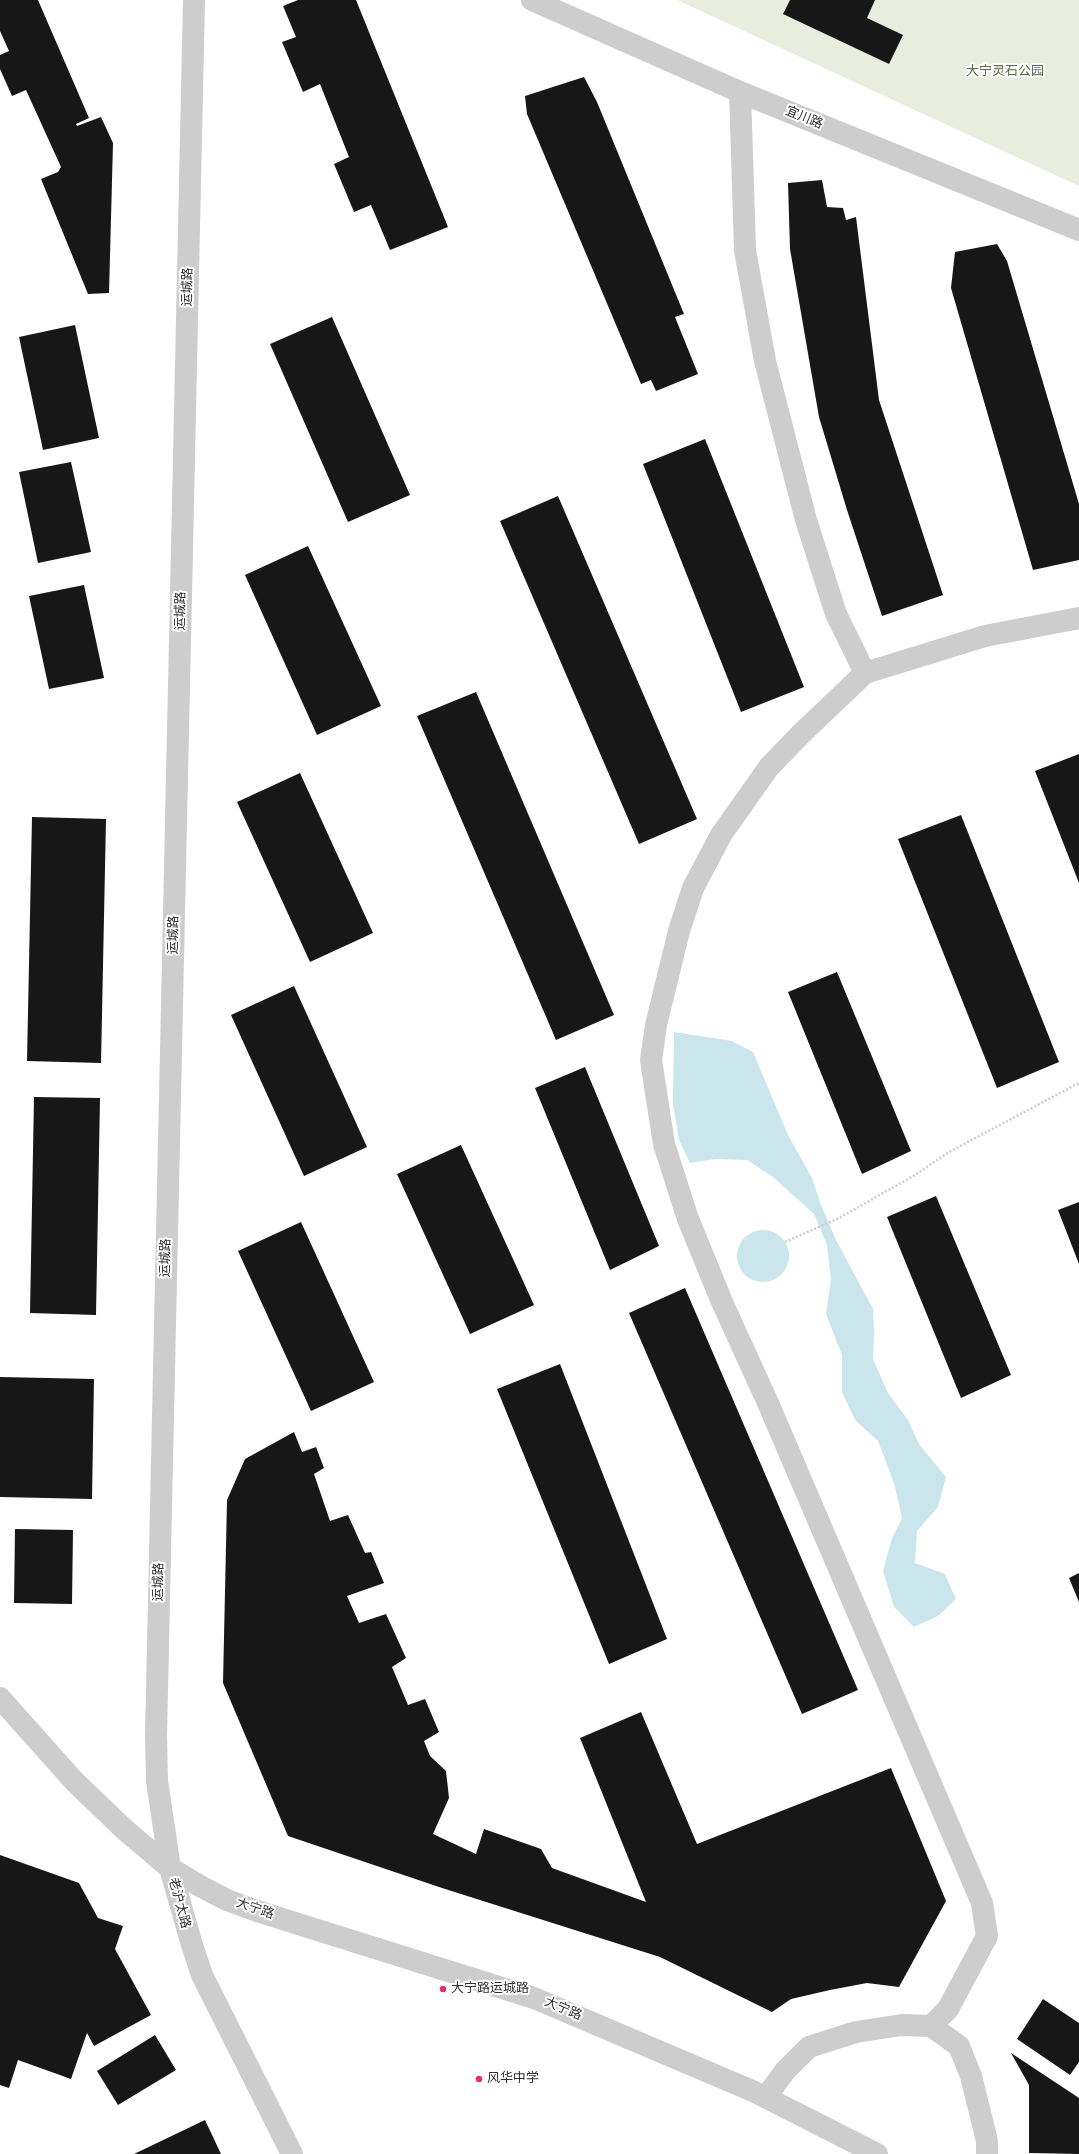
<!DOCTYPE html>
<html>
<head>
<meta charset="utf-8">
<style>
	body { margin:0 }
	canvas { display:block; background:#fff }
</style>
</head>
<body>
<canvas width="1079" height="2154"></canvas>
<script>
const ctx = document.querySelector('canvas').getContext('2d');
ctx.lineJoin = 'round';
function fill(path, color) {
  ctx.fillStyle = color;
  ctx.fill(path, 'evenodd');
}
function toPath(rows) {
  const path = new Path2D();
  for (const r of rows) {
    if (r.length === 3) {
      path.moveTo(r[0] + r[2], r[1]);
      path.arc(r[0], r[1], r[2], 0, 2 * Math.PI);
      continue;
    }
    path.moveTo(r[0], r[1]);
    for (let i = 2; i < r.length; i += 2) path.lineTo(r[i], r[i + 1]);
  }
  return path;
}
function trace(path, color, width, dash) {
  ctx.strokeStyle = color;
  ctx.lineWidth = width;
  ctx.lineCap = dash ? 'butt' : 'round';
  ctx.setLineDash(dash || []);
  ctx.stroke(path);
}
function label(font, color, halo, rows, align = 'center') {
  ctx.font = font + ' "DM Sans","Noto Sans SC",sans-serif';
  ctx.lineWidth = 4;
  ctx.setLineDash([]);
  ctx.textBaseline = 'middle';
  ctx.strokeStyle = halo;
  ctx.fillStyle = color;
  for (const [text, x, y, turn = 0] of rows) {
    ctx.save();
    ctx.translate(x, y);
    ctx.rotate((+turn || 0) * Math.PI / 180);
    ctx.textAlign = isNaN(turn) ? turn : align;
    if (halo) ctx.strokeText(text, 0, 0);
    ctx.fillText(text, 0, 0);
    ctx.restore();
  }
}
const green = toPath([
	[677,0,1079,0,1079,186]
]);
const water = toPath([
	[674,1032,732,1041,753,1052,788,1135,812,1178,821,1205,836,1240,873,1309,874,1331,873,1359,888,1393,908,1420,919,1444,946,1477,938,1507,917,1531,915,1563,945,1574,956,1599,938,1616,914,1627,894,1607,883,1571,892,1538,902,1518,894,1483,878,1441,855,1420,842,1392,842,1355,826,1314,831,1279,827,1245,814,1214,773,1177,747,1160,715,1159,690,1163,679,1140,673,1104],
	[763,1256,26]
]);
const building = toPath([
	[0,0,38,0,89,118,76,124,77,126,101,117,113,143,109,293,88,294,41,179,58,172,61,167,26,90,12,96,0,69,0,55,9,51,0,31],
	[298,0,356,0,448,227,390,250,371,205,354,212,334,164,349,157,320,84,303,92,282,42,296,37,283,6],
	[790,0,875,0,867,18,903,35,889,64,783,14],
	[584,77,597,102,684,314,675,317,698,374,656,391,651,380,641,384,527,114,525,96],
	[822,180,827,207,843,208,846,220,856,217,879,400,943,595,882,616,847,510,819,417,790,249,788,183],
	[997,244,1007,261,1079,504,1079,560,1033,570,951,288,955,252],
	[332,317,410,495,348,522,270,344],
	[75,325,99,438,43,450,19,337],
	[705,439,804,687,741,712,643,464],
	[71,462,91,552,38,563,19,472],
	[558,496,697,819,639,844,500,521],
	[308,546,381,706,317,735,245,575],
	[84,585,104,678,49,689,29,596],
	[476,692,614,1015,556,1040,417,716],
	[1079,754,1079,883,1035,771],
	[300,773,373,933,310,962,237,802],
	[961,815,1059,1062,997,1088,898,839],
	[32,817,106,819,101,1063,27,1061],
	[837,972,911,1151,862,1174,788,992],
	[294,986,367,1147,304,1176,231,1015],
	[585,1067,659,1246,610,1270,535,1088],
	[34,1097,100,1098,96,1315,30,1313],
	[461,1145,534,1305,470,1334,397,1174],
	[936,1196,1011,1375,961,1398,887,1217],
	[1079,1202,1079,1264,1058,1210],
	[301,1222,374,1382,311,1411,238,1251],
	[685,1288,858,1690,802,1714,629,1313],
	[560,1364,667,1639,609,1664,497,1389],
	[0,1377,94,1379,92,1499,0,1497],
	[294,1432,302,1452,316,1447,324,1468,314,1474,330,1521,348,1515,365,1553,371,1552,384,1583,347,1596,359,1623,386,1614,406,1658,392,1667,408,1705,425,1699,439,1732,424,1741,430,1756,446,1771,449,1798,433,1834,476,1854,484,1829,541,1849,552,1868,646,1902,580,1738,641,1712,697,1844,891,1768,946,1901,899,1987,867,1983,830,1990,791,1999,772,2012,660,1957,442,1888,288,1836,223,1683,227,1500,245,1459],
	[15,1529,73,1530,72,1604,14,1603],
	[1079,1573,1079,1602,1069,1578],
	[0,1855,79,1883,98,1918,123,1926,115,1949,151,2015,94,2046,87,2033,71,2079,18,2060,9,2088,0,2085],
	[1043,1999,1079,2023,1079,2062,1070,2075,1017,2039],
	[155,2035,176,2070,118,2105,97,2071],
	[1011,2053,1079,2098,1079,2154,1029,2153,1029,2085],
	[205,2120,221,2154,134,2154]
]);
const path = toPath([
	[785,1242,839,1218,915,1175,949,1152,1079,1083]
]);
const minor = toPath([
	[194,0,156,1735,157,1781,170,1868,192,1945,202,1975,292,2154],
	[532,0,740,92,1079,230],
	[740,92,745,250,765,361,806,520,836,614,865,673,802,733,769,767,721,835,693,888,679,931,656,1025,651,1060,664,1144,688,1219,722,1302,768,1403,982,1903,987,1936,948,2009,931,2026,902,2025,856,2032,809,2047,785,2071,766,2097],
	[865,673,985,636,1079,618],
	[0,1698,75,1782,124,1829,170,1868,200,1886,227,1900,257,1911,534,1998,755,2092,877,2154],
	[931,2026,959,2046,971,2076,987,2141,987,2154]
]);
const markers = [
	[443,1989,4,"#e5335f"],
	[479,2079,4,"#e5335f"]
];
const parkNames = [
	["大宁灵石公园",1005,72]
];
const streetNames = [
	["宜川路",804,118,22],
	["运城路",188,287,-89],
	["运城路",181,611,-89],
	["运城路",174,935,-89],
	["运城路",166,1258,-89],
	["运城路",159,1582,-89],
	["老沪太路",179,1903,75],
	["大宁路",255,1909,19],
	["大宁路",563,2009,23]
];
const poiNames = [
	["大宁路运城路",451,1989],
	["风华中学",487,2079]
];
fill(green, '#e8edde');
fill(water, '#cae5ec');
fill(building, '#171717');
trace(path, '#cdcdcd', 2.5, [2, 2]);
trace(minor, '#cdcdcd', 22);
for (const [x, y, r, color] of markers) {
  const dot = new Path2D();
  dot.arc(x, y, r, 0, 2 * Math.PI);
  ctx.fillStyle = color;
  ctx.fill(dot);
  trace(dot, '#fff', 1.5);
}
label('13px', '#5b6c3d', '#fff', parkNames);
label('13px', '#303030', '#fff', streetNames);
label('13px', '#303030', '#fff', poiNames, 'left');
</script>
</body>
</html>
